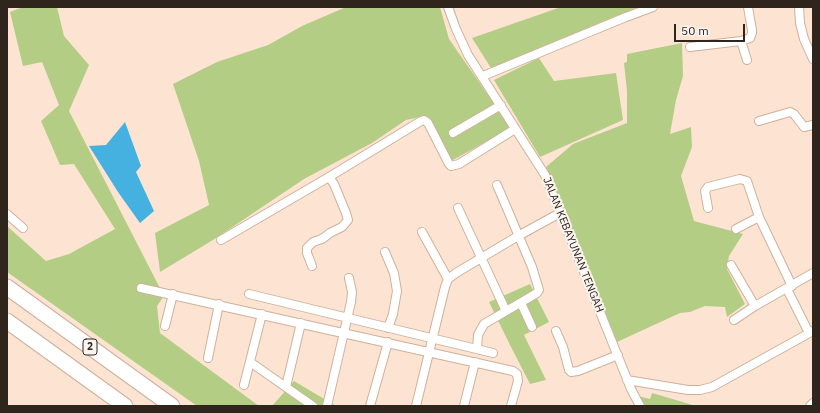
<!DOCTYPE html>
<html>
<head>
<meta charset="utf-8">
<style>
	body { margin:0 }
	#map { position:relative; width:820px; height:413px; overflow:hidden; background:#fde4d2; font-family:"IBM Plex Sans",sans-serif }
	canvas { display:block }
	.frame { position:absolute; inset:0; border:8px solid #30251d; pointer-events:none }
	.scale { position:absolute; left:674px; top:24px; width:71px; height:18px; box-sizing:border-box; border:2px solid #30251d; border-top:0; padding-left:5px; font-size:12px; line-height:14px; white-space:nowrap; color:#30251d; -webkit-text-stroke:3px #fbf5f1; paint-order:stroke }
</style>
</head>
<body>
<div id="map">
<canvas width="820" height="413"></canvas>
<div class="frame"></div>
<div class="scale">50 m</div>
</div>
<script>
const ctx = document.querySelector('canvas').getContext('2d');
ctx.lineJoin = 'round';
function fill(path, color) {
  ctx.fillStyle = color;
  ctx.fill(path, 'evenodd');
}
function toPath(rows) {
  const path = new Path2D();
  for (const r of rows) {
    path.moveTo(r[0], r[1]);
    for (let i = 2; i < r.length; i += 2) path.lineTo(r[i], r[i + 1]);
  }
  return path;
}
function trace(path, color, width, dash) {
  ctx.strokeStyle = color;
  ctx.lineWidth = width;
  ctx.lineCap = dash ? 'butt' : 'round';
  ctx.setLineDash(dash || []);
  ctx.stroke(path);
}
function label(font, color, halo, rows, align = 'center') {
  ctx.font = font + ' "IBM Plex Sans",sans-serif';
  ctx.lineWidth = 4;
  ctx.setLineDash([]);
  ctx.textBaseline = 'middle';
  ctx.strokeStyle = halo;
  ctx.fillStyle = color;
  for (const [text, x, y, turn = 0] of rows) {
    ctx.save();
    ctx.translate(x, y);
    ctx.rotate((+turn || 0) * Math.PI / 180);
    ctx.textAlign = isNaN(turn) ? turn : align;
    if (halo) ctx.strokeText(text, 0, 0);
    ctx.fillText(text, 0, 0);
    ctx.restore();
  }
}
const green = toPath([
	[23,7,57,7,64,36,89,65,69,111,164,296,157,306,160,333,259,406,197,406,7,272,7,226,46,261,69,254,115,229,74,164,60,165,41,121,59,105,42,62,23,66,10,12],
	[346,7,440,7,449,39,511,128,451,161,425,116,406,120,372,143,304,179,213,240,160,272,155,233,209,205,199,161,173,84,217,62,268,45,302,26],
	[561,7,638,7,491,68,472,38],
	[682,43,683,76,676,100,670,134,691,127,692,147,681,176,694,221,743,234,729,256,727,269,745,304,727,317,725,307,705,306,690,312,680,313,617,342,581,251,546,167,573,144,627,123,627,91,624,63,627,62,627,54],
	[539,58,554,81,616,73,623,120,540,157,494,80],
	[530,284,549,322,524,335,546,380,530,384,510,345,489,302],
	[294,381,336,406,272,406],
	[652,393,676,400,696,406,643,406,638,396,650,399]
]);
const water = toPath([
	[125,122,141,166,136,172,154,211,140,223,118,192,89,146,106,145]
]);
const street = toPath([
	[448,7,456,29,468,55,545,175,631,389,640,406],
	[799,7,800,23,804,39,813,59],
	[741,41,747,60],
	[690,47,741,41,750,38,752,33,752,30,748,7],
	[483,76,626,17,653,7],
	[759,121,790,112,794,114,804,127,813,125],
	[453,133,501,105],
	[458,208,506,311],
	[708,208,705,191,708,187,740,179,747,181,759,217,792,286],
	[7,214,23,228],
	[736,229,759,217],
	[422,232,448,279],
	[221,240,329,177,421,121,424,120,428,123,449,164,451,166,459,164,515,129],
	[385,252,394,273,397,291,393,314,388,328],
	[731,265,755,306],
	[312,266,307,253,307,248,313,242,322,239,330,233,342,227,348,220,346,213,334,184,329,177],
	[141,288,513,371,517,374,518,381,511,406],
	[787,289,809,333],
	[249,294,493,353],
	[521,303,532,327],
	[734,320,755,306,813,273],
	[165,326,173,294],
	[556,331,563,347,569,370,571,372,578,371,618,355],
	[477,349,478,335,484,324,537,293,539,290,532,267,497,185],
	[208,358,219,304],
	[250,362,313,406],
	[627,380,688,390,700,390,712,387,813,331],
	[244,385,262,314],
	[286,387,301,323],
	[327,406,351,302,352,292,349,278],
	[370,406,388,342],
	[416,406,445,287,448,279,456,273,518,236,560,213],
	[464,406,475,362],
	[810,406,813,403]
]);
const highway = toPath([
	[7,287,172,406],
	[7,321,125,406]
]);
const shields = [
	[90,347,14]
];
const shieldNames = [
	["2",90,347]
];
const streetNames = [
	["JALAN KEBAYUNAN TENGAH",573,245,68]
];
fill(green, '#b3ce84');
fill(water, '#44b1e0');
trace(street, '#ceb09b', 10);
trace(highway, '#ceb09b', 17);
trace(street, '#fff', 8);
trace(highway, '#fff', 15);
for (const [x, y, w] of shields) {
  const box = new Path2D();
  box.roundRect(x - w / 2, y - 8, w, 16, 3);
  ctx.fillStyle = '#fbf5f1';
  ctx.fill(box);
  trace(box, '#30251d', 1);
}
label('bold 10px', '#30251d', null, shieldNames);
label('11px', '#30251d', '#fbf5f1', streetNames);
</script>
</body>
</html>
